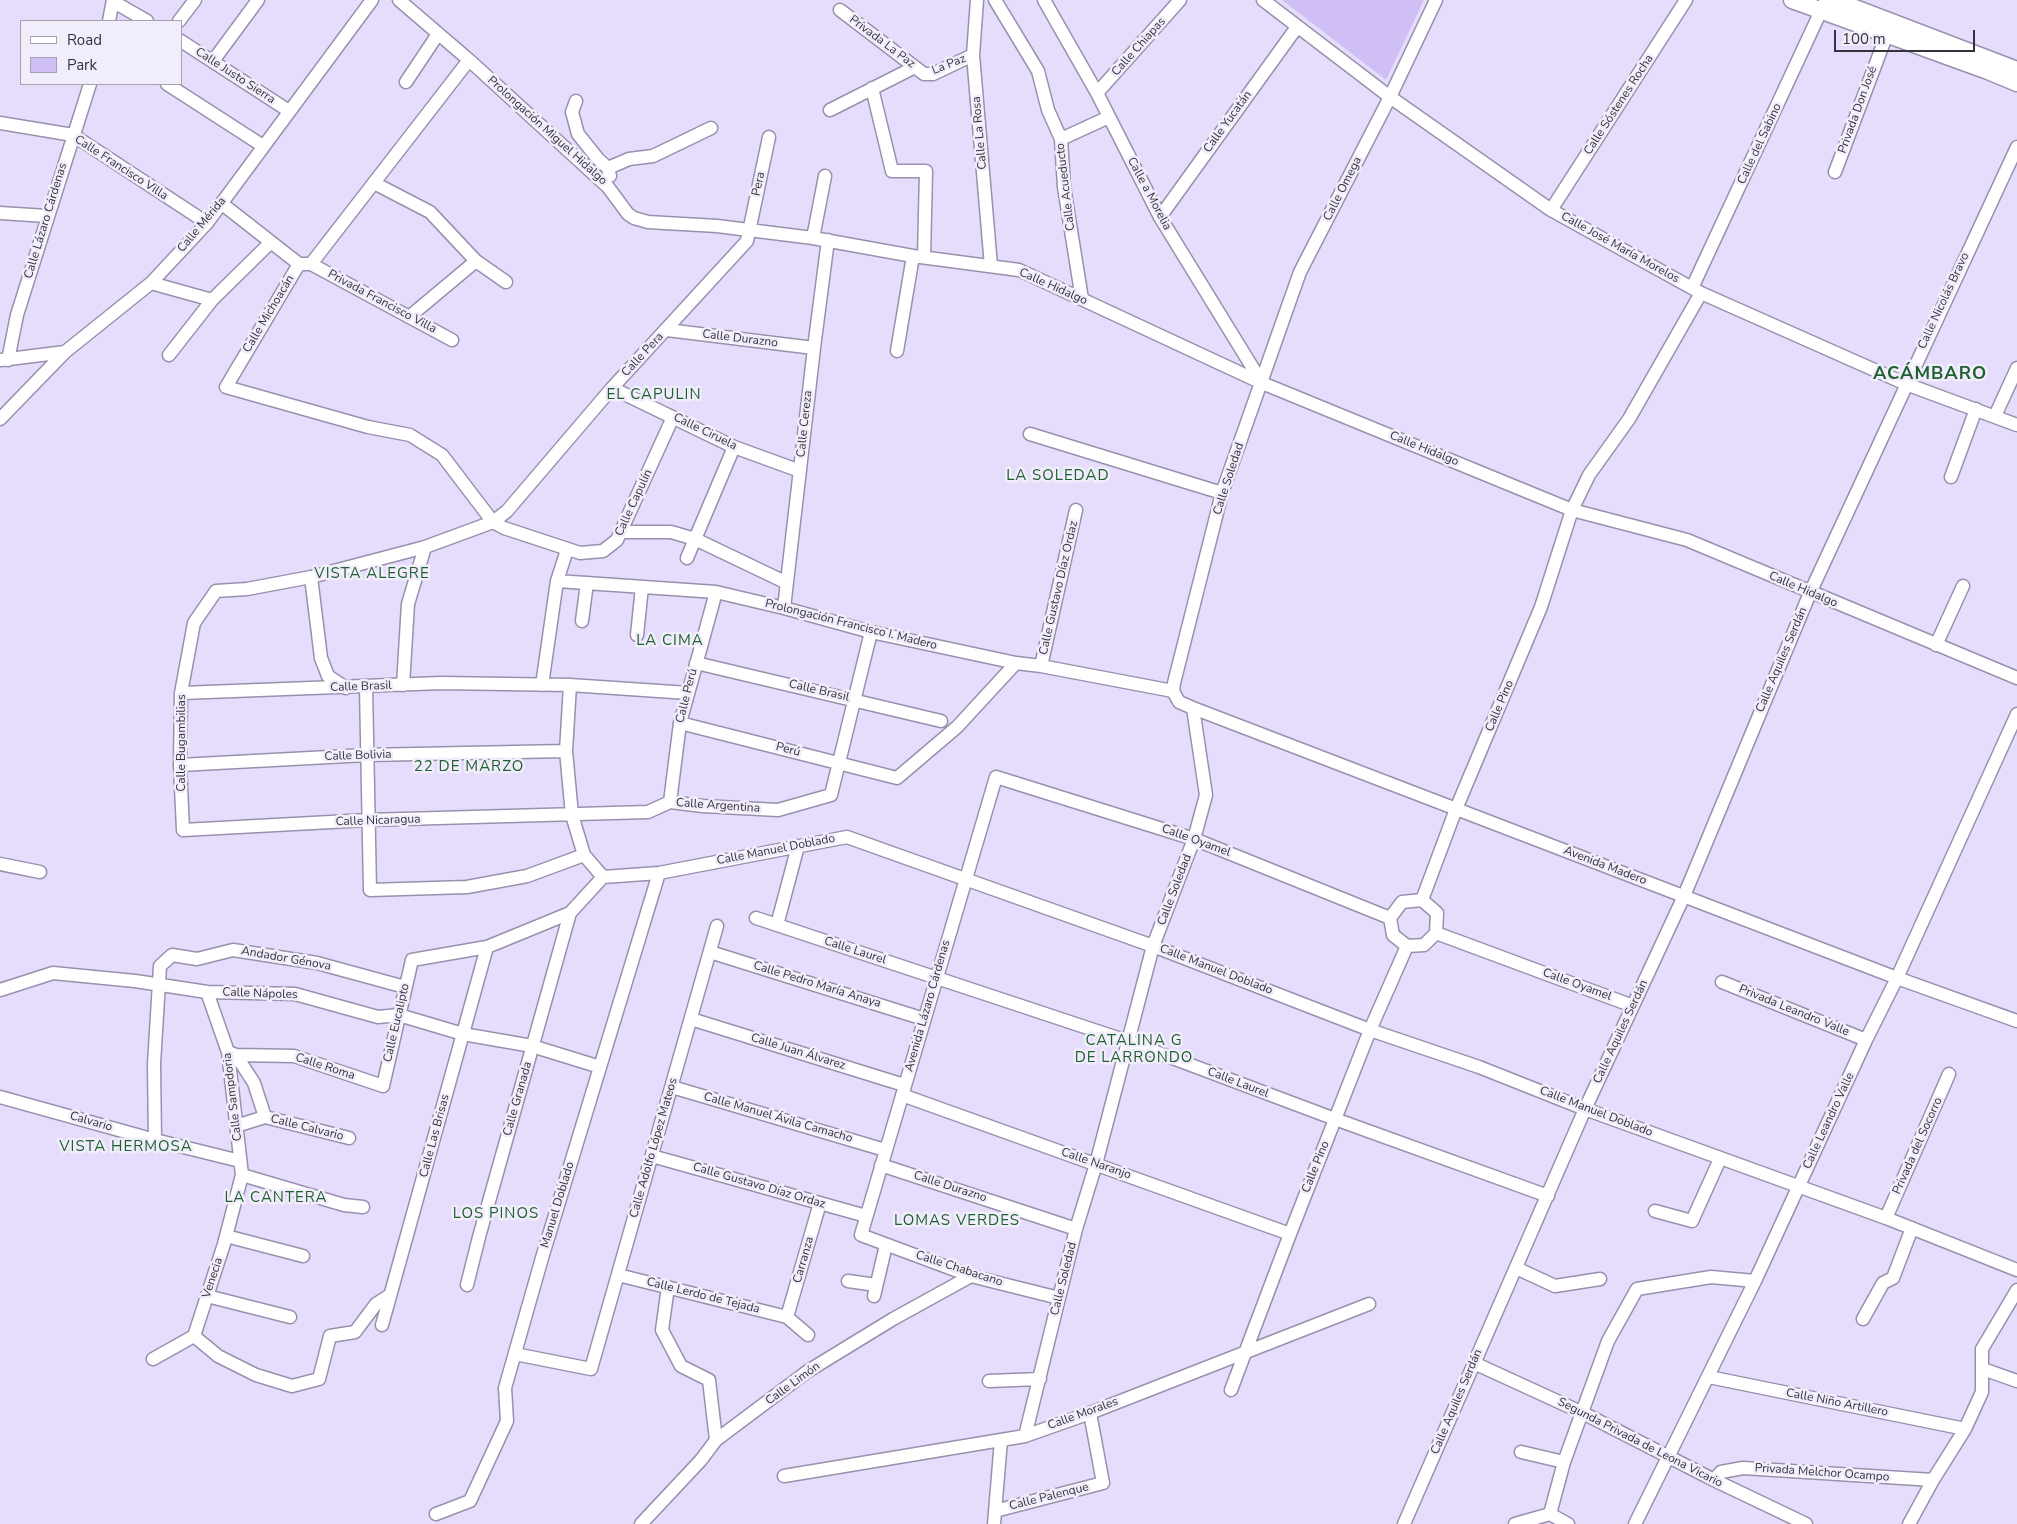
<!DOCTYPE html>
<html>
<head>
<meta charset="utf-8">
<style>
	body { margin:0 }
	#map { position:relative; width:2017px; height:1524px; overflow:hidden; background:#e6ddfd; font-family:"Nunito Sans",sans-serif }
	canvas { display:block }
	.legend { position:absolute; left:20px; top:20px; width:162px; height:65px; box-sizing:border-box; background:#f1edfa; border:1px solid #a6a2ae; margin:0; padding:6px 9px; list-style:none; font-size:15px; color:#35313d }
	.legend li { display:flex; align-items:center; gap:10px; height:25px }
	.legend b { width:25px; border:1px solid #a6a2ae }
	.scale { position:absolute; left:1834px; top:30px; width:141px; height:22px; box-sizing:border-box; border:2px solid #35313d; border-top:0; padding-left:6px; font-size:15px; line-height:18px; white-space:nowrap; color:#35313d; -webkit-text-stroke:4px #f1edfa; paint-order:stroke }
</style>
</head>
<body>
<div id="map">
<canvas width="2017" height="1524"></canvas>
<ul class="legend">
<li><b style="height:6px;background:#fff"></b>Road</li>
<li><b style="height:14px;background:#d0bff4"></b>Park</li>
</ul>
<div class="scale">100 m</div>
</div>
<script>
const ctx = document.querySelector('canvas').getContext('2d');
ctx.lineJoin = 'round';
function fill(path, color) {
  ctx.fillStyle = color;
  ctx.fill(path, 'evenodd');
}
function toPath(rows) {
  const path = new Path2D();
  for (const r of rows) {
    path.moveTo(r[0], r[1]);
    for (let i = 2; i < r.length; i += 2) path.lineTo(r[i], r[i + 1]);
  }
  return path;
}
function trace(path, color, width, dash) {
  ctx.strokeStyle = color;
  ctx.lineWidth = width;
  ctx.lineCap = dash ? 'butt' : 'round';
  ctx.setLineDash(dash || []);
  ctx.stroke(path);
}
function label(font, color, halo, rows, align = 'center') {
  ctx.font = font + ' "Nunito Sans",sans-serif';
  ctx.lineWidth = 5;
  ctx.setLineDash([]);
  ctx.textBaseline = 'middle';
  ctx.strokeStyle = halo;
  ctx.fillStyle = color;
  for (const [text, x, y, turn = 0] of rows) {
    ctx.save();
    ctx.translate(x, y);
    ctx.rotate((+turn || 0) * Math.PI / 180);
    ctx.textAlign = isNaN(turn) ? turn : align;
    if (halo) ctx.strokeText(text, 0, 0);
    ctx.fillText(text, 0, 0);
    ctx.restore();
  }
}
const green = toPath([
	[1282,0,1424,0,1386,80]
]);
const minor = toPath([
	[399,0,469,60,608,187,628,214,634,218,648,222,717,226,813,238,913,256,1019,270,1262,383,1572,510,1687,540,2017,678],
	[977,0,973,55,991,266],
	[995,0,1038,71,1048,110,1061,139,1064,187,1082,299],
	[1044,0,1097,93,1160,217,1262,383],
	[1263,0,1390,97,1551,210,1701,293,1906,384,2017,425],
	[114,2,147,21],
	[840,10,924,74,933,74,973,55],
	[109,21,113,0],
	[179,21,195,0],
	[181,41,289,111],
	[469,60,311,264,299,264,226,387,368,427,410,435,442,455,493,522,504,528,580,553,603,551,617,540,673,417],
	[213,61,258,0],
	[406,82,438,34],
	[167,84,263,146],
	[872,88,892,171,926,171,924,257],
	[1097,93,1180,0],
	[576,101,572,112,578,134,598,159,608,168,610,176],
	[830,110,915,67],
	[0,123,73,135,207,223],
	[769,137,747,241,612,388,507,511,493,522,425,547,311,577,247,589,216,591,194,623,181,693,180,765,183,830,368,820,648,812,670,802,703,806,778,810,831,795,871,632],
	[1061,139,1109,117],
	[608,168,629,159,653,156,711,128],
	[1835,172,1890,26],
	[374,183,430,212,476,261,506,282],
	[221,203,299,264],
	[1551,210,1686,0],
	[0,213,47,216],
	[1160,217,1297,27],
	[813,238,825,176],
	[311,264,452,340],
	[151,283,212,300],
	[1692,288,1826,0],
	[409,317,476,261],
	[667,330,814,348],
	[897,351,913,256],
	[169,355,212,300,271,242],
	[1,360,65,352],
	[8,360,17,315,90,84],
	[612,388,734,447,800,471],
	[1995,416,2017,368],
	[0,419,65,352,151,283,207,223,372,0],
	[1030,434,1222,493],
	[1951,477,1976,409],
	[621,532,671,532,695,539,787,583],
	[687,558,734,447],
	[311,577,321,658,328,676,346,688],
	[557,581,716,592,784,608,871,632,1016,663,1041,666,1173,691],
	[784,608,814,348,828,240],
	[582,621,587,583],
	[637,635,642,587],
	[1936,645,1963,586],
	[696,663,941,721],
	[1041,666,1076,510],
	[403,685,408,604,425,547],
	[542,685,557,581,567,550],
	[570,685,566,751,572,815,584,855,603,877],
	[366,687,370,890,467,887,527,876,584,855],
	[181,693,441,683,570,685,688,693],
	[1193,708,1897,978,2017,1021],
	[680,723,897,778,957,727,1016,663],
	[180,765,366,755,566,751],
	[670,802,680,723,716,592],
	[0,864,40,872],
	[1422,900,1456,809,1541,607,1572,510,1589,475,1629,419,1701,293],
	[1422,900,1437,913,1436,933,1424,945,1407,946,1393,935,1390,918,1402,902,1422,900],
	[756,918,1127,1041,1335,1119,1548,1196],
	[777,925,798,846],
	[1436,933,1633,1006],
	[710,952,924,1019],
	[1722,982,1866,1040],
	[0,990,53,973,135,981,207,992,295,994,378,1017,399,1015,463,1034,532,1046,600,1067],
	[691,1019,904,1085],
	[231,1053,236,1055,254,1083,265,1117],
	[236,1055,294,1056,383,1086,412,960,487,947,570,913,603,877,659,873,847,837,1153,946,1370,1030,1479,1067,1585,1109,1886,1218,2017,1270],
	[672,1087,885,1150],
	[902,1095,1290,1234],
	[0,1097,155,1140,240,1161],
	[236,1126,265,1117,349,1138],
	[155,1140,154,1064,160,966,172,955,197,959,233,950,317,963,405,987],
	[652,1156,866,1216],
	[881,1165,1076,1229],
	[242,1175,344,1205,363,1207],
	[1655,1211,1692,1221,1720,1159],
	[1886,1218,1949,1074],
	[226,1236,303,1256],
	[1516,1268,1555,1286,1600,1279],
	[618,1275,787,1317],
	[848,1281,876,1285],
	[467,1285,479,1237,570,913],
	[668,1287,662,1330,681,1366,709,1380,716,1440],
	[207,1296,290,1317],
	[874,1296,886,1245],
	[1059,1298,971,1276,861,1235,996,777,1194,839,1390,918],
	[787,1317,820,1203],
	[787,1317,808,1335],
	[1863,1319,1883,1283,1893,1278,1912,1228],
	[382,1325,487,947],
	[194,1336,218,1356,256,1375,292,1386,319,1379,330,1336,355,1332,376,1304,390,1295],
	[515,1354,591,1369,717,926],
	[153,1359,194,1336,224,1244,242,1175,228,1052,207,992],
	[1474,1363,1583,1413,1714,1480,1806,1524],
	[1983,1369,2017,1381],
	[1709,1377,1965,1429],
	[989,1381,1040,1379],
	[1231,1390,1290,1234,1370,1030,1407,946],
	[1025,1436,1076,1229,1096,1164,1153,946,1194,839,1206,795,1193,708,1179,702,1173,691,1174,683,1222,493,1300,272,1390,97,1436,0],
	[1521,1452,1564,1462],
	[784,1476,1025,1436,1090,1413,1369,1304],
	[1714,1480,1721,1472,1743,1468,1933,1480],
	[995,1511,1103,1483,1090,1413],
	[436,1514,470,1501,507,1421,505,1388,542,1258,659,873],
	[1550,1514,1564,1462,1608,1341,1637,1289,1711,1277,1755,1281],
	[641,1524,701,1460,716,1440,808,1371,893,1319,971,1276],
	[994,1524,1001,1440],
	[1404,1524,1585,1109,1684,896,1810,593,2017,147],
	[1515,1524,1550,1514,1568,1524],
	[1635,1524,1755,1281,1866,1040,1897,978,2017,714],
	[1909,1524,1933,1480,1965,1429,1982,1392,1982,1349,2017,1290]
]);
const major = toPath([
	[1792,0,1988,71,2017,83],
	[1834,0,2017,70]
]);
const streetNames = [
	["Privada La Paz",882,42,37],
	["Calle Chiapas",1139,47,-48],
	["La Paz",949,65,-22],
	["Calle Justo Sierra",235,76,33],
	["Calle Sóstenes Rocha",1619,105,-57],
	["Privada Don José",1858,110,-70],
	["Calle Yucatán",1228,122,-54],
	["Prolongación Miguel Hidalgo",547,131,42],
	["Calle La Rosa",980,133,-95],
	["Calle del Sabino",1760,144,-65],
	["Calle Francisco Villa",121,168,33],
	["Pera",759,184,-78],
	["Calle Acueducto",1066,187,-97],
	["Calle Omega",1343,189,-63],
	["Calle a Morelia",1149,194,62],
	["Calle Lázaro Cárdenas",46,221,-73],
	["Calle Mérida",202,225,-50],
	["Calle José María Morelos",1620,248,29],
	["Calle Hidalgo",1053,287,24],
	["Calle Nicolás Bravo",1944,301,-65],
	["Privada Francisco Villa",382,302,28],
	["Calle Michoacán",269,314,-59],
	["Calle Durazno",740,339,7],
	["Calle Pera",643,355,-47],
	["Calle Cereza",805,424,-84],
	["Calle Ciruela",705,432,26],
	["Calle Hidalgo",1424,449,22],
	["Calle Soledad",1229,479,-72],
	["Calle Capulín",634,503,-65],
	["Calle Gustavo Díaz Ordaz",1059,588,-77],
	["Calle Hidalgo",1803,590,23],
	["Prolongación Francisco I. Madero",851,625,14],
	["Calle Aquiles Serdán",1782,660,-67],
	["Calle Brasil",361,687,-2],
	["Calle Brasil",819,691,13],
	["Calle Perú",687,696,-76],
	["Calle Pino",1500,706,-67],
	["Calle Bugambilias",182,743,-90],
	["Perú",788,750,14],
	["Calle Bolivia",358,756,-2],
	["Calle Argentina",718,806,4],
	["Calle Nicaragua",378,821,-2],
	["Calle Oyamel",1196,841,20],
	["Calle Manuel Doblado",776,850,-11],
	["Avenida Madero",1605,866,21],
	["Calle Soledad",1175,890,-69],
	["Calle Laurel",855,951,18],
	["Andador Génova",286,959,10],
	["Calle Manuel Doblado",1216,970,21],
	["Calle Pedro María Anaya",817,985,17],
	["Calle Oyamel",1577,985,20],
	["Calle Nápoles",260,994,2],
	["Avenida Lázaro Cárdenas",928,1006,-74],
	["Privada Leandro Valle",1794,1011,22],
	["Calle Eucalipto",397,1023,-77],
	["Calle Aquiles Serdán",1621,1032,-65],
	["Calle Juan Álvarez",798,1052,17],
	["Calle Roma",325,1067,18],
	["Calle Laurel",1238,1083,21],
	["Calle Sampdoria",233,1097,-97],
	["Calle Granada",518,1099,-74],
	["Calle Manuel Doblado",1596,1112,21],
	["Calle Manuel Ávila Camacho",778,1118,16],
	["Calle Leandro Valle",1829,1121,-65],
	["Calvario",91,1122,16],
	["Calle Calvario",307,1128,14],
	["Calle Las Brisas",435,1136,-75],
	["Privada del Socorro",1918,1146,-66],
	["Calle Adolfo López Mateos",654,1148,-74],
	["Calle Naranjo",1096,1164,19],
	["Calle Pino",1316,1167,-68],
	["Calle Gustavo Díaz Ordaz",759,1186,16],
	["Calle Durazno",950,1187,18],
	["Manuel Doblado",558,1205,-73],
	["Carranza",804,1260,-74],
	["Calle Chabacano",959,1269,18],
	["Venecia",213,1278,-72],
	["Calle Soledad",1064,1279,-76],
	["Calle Lerdo de Tejada",703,1296,14],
	["Calle Limón",793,1384,-36],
	["Calle Aquiles Serdán",1457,1402,-67],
	["Calle Niño Artillero",1837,1403,11],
	["Calle Morales",1083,1414,-20],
	["Segunda Privada de Leona Vicario",1640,1443,27],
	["Privada Melchor Ocampo",1822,1473,4],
	["Calle Palenque",1049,1497,-14]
];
const quarterNames = [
	["EL CAPULIN",654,395],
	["LA SOLEDAD",1058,476],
	["VISTA ALEGRE",372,574],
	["LA CIMA",670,641],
	["22 DE MARZO",469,767],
	["CATALINA G",1134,1041],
	["DE LARRONDO",1134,1058],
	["VISTA HERMOSA",126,1147],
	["LA CANTERA",276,1198],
	["LOS PINOS",496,1214],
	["LOMAS VERDES",957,1221]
];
const districtNames = [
	["ACÁMBARO",1930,375]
];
fill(green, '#d0bff4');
trace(minor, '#9990ad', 15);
trace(major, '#9990ad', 19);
trace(minor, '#fff', 12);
trace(major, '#fff', 16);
label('12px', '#35313d', '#f1edfa', streetNames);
ctx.letterSpacing = '1px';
label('15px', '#1f6031', '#f1edfa', quarterNames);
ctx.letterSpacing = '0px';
ctx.letterSpacing = '1px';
label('bold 18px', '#1f6031', '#f1edfa', districtNames);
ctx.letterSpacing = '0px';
</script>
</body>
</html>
